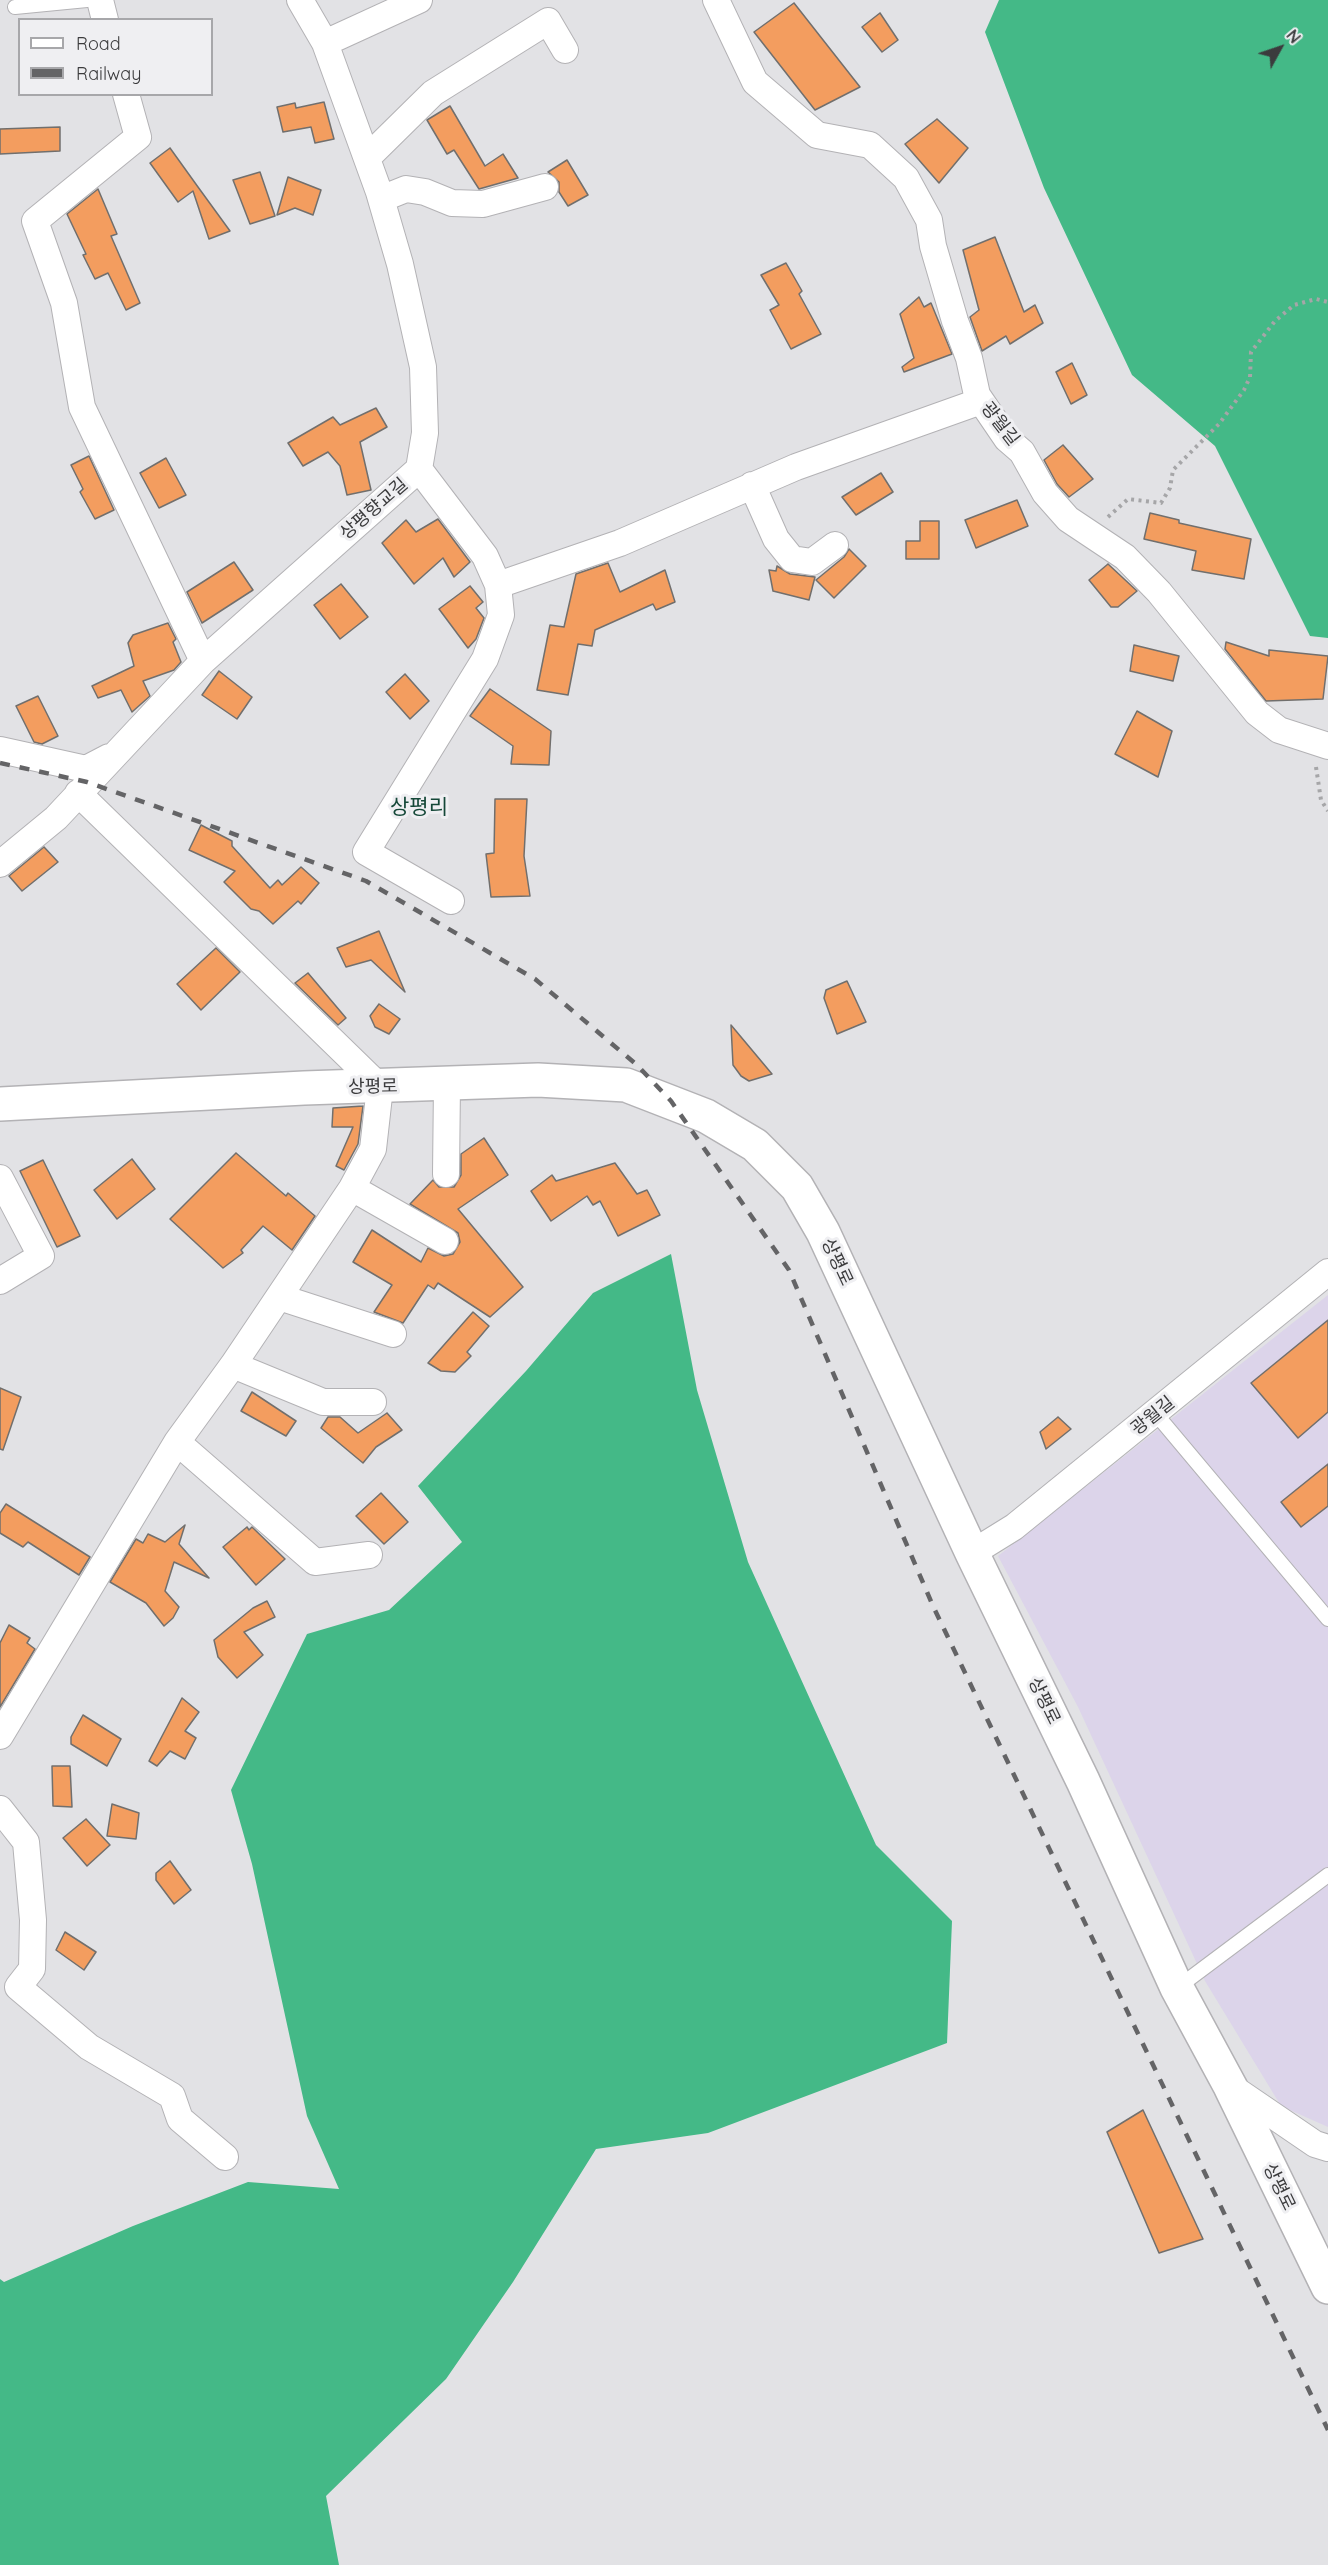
<!DOCTYPE html>
<html>
<head>
<meta charset="utf-8">
<style>
	body { margin:0 }
	#map { position:relative; width:1328px; height:2565px; overflow:hidden; background:#e2e2e5; font-family:Quicksand,sans-serif }
	canvas { display:block }
	.legend { position:absolute; left:18px; top:18px; width:195px; height:78px; box-sizing:border-box; background:#efeff2; border:2px solid #a7a7aa; margin:0; padding:8px 10px; list-style:none; font-size:18px; color:#3b3b3d }
	.legend li { display:flex; align-items:center; gap:12px; height:30px }
	.legend b { width:30px; border:2px solid #a7a7aa }
	.north { position:absolute; left:1250px; top:18px; width:60px; height:60px; -webkit-text-stroke:4px #efeff2; paint-order:stroke; rotate:50deg; font-size:16px; font-weight:700; line-height:24px; text-align:center; color:#3b3b3d }
	.north::after { content:''; display:block; margin:auto; width:21px; height:27px; background:#3b3b3d; clip-path:polygon(50% 0,100% 100%,50% 72%,0 100%) }
</style>
</head>
<body>
<div id="map">
<canvas width="1328" height="2565"></canvas>
<ul class="legend">
<li><b style="height:8px;background:#fff"></b>Road</li>
<li><b style="height:8px;background:#646466"></b>Railway</li>
</ul>
<div class="north">N</div>
</div>
<script>
const ctx = document.querySelector('canvas').getContext('2d');
ctx.lineJoin = 'round';
function fill(path, color) {
  ctx.fillStyle = color;
  ctx.fill(path, 'evenodd');
}
function toPath(rows) {
  const path = new Path2D();
  for (const r of rows) {
    path.moveTo(r[0], r[1]);
    for (let i = 2; i < r.length; i += 2) path.lineTo(r[i], r[i + 1]);
  }
  return path;
}
function trace(path, color, width, dash) {
  ctx.strokeStyle = color;
  ctx.lineWidth = width;
  ctx.lineCap = dash ? 'butt' : 'round';
  ctx.setLineDash(dash || []);
  ctx.stroke(path);
}
function label(font, color, halo, rows, align = 'center') {
  ctx.font = font + ' Quicksand,"Noto Sans KR",sans-serif';
  ctx.lineWidth = 6;
  ctx.setLineDash([]);
  ctx.textBaseline = 'middle';
  ctx.strokeStyle = halo;
  ctx.fillStyle = color;
  for (const [text, x, y, turn = 0] of rows) {
    ctx.save();
    ctx.translate(x, y);
    ctx.rotate((+turn || 0) * Math.PI / 180);
    ctx.textAlign = isNaN(turn) ? turn : align;
    if (halo) ctx.strokeText(text, 0, 0);
    ctx.fillText(text, 0, 0);
    ctx.restore();
  }
}
const industrial = toPath([
	[1328,1295,1328,2127,1281,2106,1205,1981,1078,1707,998,1556]
]);
const forest = toPath([
	[999,0,1328,0,1328,638,1310,636,1215,446,1132,375,1044,188,985,32],
	[671,1254,697,1390,748,1562,876,1845,952,1921,947,2043,708,2133,596,2149,513,2282,446,2379,326,2496,339,2565,0,2565,0,2279,4,2282,133,2226,248,2182,339,2189,307,2116,252,1864,231,1790,307,1634,389,1610,462,1542,418,1486,526,1371,593,1293]
]);
const building = toPath([
	[794,3,860,87,815,110,754,32,794,3],
	[880,13,898,40,882,52,862,27,880,13],
	[324,102,334,139,315,143,311,127,283,132,277,107,295,103,296,108,324,102],
	[450,106,485,166,503,154,518,178,479,189,454,150,447,154,427,120,450,106],
	[937,119,968,148,939,183,905,144,937,119],
	[60,127,60,151,0,154,0,129,60,127],
	[170,148,198,187,230,231,209,239,193,191,178,202,150,163,170,148],
	[567,160,588,195,568,206,559,192,559,182,548,172,567,160],
	[260,172,275,216,250,224,233,180,260,172],
	[288,177,321,190,313,215,295,208,277,215,288,177],
	[98,189,117,234,111,236,140,303,126,310,108,273,95,279,83,255,86,254,67,214,98,189],
	[995,237,1024,312,1035,305,1043,323,1010,344,1006,336,982,351,970,317,979,310,963,250,995,237],
	[786,263,802,291,799,294,821,334,791,349,770,310,779,305,761,275,786,263],
	[919,297,924,307,931,303,952,354,904,372,902,367,914,358,900,314,919,297],
	[1072,363,1087,395,1071,404,1056,372,1072,363],
	[376,408,387,427,360,442,371,490,347,495,340,466,328,452,303,466,288,443,333,417,340,425,376,408],
	[1063,445,1093,479,1069,497,1057,484,1044,460,1063,445],
	[89,456,114,510,95,519,80,492,83,489,71,465,89,456],
	[166,458,186,495,159,508,140,473,166,458],
	[881,473,893,492,856,515,842,497,881,473],
	[1017,500,1028,526,976,548,965,520,1017,500],
	[1150,513,1179,520,1179,523,1251,539,1244,579,1192,570,1196,551,1144,539,1150,513],
	[438,519,470,562,454,577,443,558,414,584,382,543,406,520,416,532,438,519],
	[920,521,939,521,939,559,906,559,906,541,920,541,920,521],
	[849,549,866,566,834,598,816,580,844,557,849,549],
	[234,562,253,590,202,623,187,592,234,562],
	[608,563,620,592,665,570,675,602,656,610,653,604,595,630,592,646,578,644,568,695,537,690,550,625,564,627,576,574,608,563],
	[1108,564,1137,591,1118,607,1111,607,1089,580,1108,564],
	[777,566,790,574,815,577,809,600,773,591,769,570,776,571,777,566],
	[341,584,368,617,340,639,314,605,341,584],
	[470,586,483,602,476,608,484,618,476,639,468,648,439,609,470,586],
	[168,623,176,639,173,642,181,662,174,670,143,681,150,696,132,712,121,690,98,698,92,686,134,666,128,643,133,635,168,623],
	[1226,642,1269,656,1269,650,1328,656,1323,699,1266,701,1225,649,1226,642],
	[1134,645,1179,656,1173,681,1130,671,1134,645],
	[219,671,252,697,237,719,202,695,219,671],
	[405,674,429,701,410,719,386,692,405,674],
	[490,689,551,731,549,765,511,764,513,746,470,716,490,689],
	[38,696,58,736,42,744,34,742,16,706,38,696],
	[1137,711,1172,731,1158,777,1115,754,1137,711],
	[495,799,527,799,524,856,530,896,491,897,486,854,494,853,495,799],
	[201,825,232,841,232,846,270,888,278,880,282,885,301,867,319,883,301,904,298,901,273,924,259,911,251,909,224,882,235,871,189,850,201,825],
	[44,847,58,862,22,891,9,876,44,847],
	[379,931,405,992,371,960,346,967,337,948,379,931],
	[216,948,240,972,201,1010,177,984,216,948],
	[308,973,346,1018,338,1025,295,983,308,973],
	[847,981,866,1022,837,1034,824,998,826,990,847,981],
	[379,1004,400,1019,389,1034,375,1027,370,1016,379,1004],
	[731,1025,772,1074,749,1081,741,1076,733,1065,731,1025],
	[363,1106,358,1144,344,1170,336,1166,353,1127,332,1127,333,1108,363,1106],
	[484,1138,508,1175,458,1209,523,1287,490,1317,438,1283,434,1289,428,1285,403,1323,374,1312,392,1285,353,1262,372,1230,421,1262,428,1248,444,1256,453,1254,460,1242,458,1233,410,1204,433,1180,439,1187,454,1187,461,1175,461,1154,484,1138],
	[236,1153,286,1196,288,1193,315,1216,292,1250,263,1226,241,1250,243,1253,223,1268,170,1219,236,1153],
	[132,1159,155,1189,117,1219,94,1190,132,1159],
	[43,1160,80,1236,57,1247,20,1171,43,1160],
	[615,1163,637,1194,647,1190,660,1215,618,1236,600,1201,593,1205,587,1196,551,1221,531,1191,552,1175,556,1181,615,1163],
	[473,1312,489,1326,467,1352,471,1356,455,1372,441,1371,428,1363,473,1312],
	[1328,1320,1328,1412,1298,1438,1251,1383,1328,1320],
	[0,1388,21,1397,3,1450,0,1449,0,1388],
	[252,1392,296,1421,286,1436,241,1411,252,1392],
	[387,1413,402,1430,376,1447,363,1463,321,1428,328,1417,340,1417,358,1433,387,1413],
	[1058,1417,1071,1429,1046,1449,1040,1432,1058,1417],
	[1328,1464,1328,1506,1301,1527,1281,1502,1328,1464],
	[381,1493,408,1522,384,1544,356,1516,381,1493],
	[6,1504,90,1557,79,1575,28,1542,23,1547,0,1533,0,1513,6,1504],
	[185,1525,179,1544,209,1578,174,1562,165,1591,179,1607,173,1618,164,1626,146,1603,110,1582,136,1539,143,1543,148,1534,165,1542,185,1525],
	[247,1527,249,1530,252,1527,285,1559,256,1585,223,1547,247,1527],
	[267,1601,275,1617,244,1632,263,1655,237,1678,218,1657,214,1640,253,1608,267,1601],
	[9,1625,30,1638,27,1643,35,1649,0,1707,0,1643,9,1625],
	[182,1698,199,1712,185,1731,196,1738,185,1759,170,1751,157,1766,149,1761,182,1698],
	[83,1715,121,1739,107,1766,71,1744,71,1737,83,1715],
	[52,1766,70,1766,72,1807,53,1806,52,1766],
	[112,1804,139,1813,136,1839,107,1836,112,1804],
	[86,1819,110,1845,87,1866,63,1838,86,1819],
	[170,1861,191,1890,174,1904,156,1880,156,1873,170,1861],
	[65,1932,96,1952,84,1970,56,1950,65,1932],
	[1143,2110,1203,2239,1159,2253,1107,2132,1143,2110]
]);
const path = toPath([
	[1108,517,1128,499,1161,503,1170,488,1173,470,1219,424,1244,390,1250,377,1251,352,1275,321,1294,305,1316,299,1328,302],
	[1316,767,1321,800,1328,811]
]);
const lane = toPath([
	[15,7,87,0],
	[1156,1414,1328,1619],
	[1177,1988,1328,1875]
]);
const street = toPath([
	[100,0,105,20],
	[716,0,755,82,817,135,870,145,906,178,929,220,933,246,955,321,969,358,977,395,1007,439,1022,452,1045,493,1068,519,1125,557,1159,592,1257,713,1279,730,1328,746],
	[325,43,419,0],
	[126,94,138,137,35,221,64,303,82,407,203,661],
	[367,158,433,93,548,21,565,50],
	[381,199,406,189,425,192,452,203,483,204,545,187],
	[419,469,485,556,498,585,501,615,485,659,366,852,451,901],
	[752,485,776,539,792,559,812,562,835,545],
	[498,585,620,543,796,467,981,401],
	[0,750,86,769,109,757],
	[0,864,56,818,203,661,419,469,425,433,423,367,400,264,379,192,325,43,300,0],
	[446,1174,447,1084],
	[0,1178,41,1256,0,1281],
	[352,1188,445,1241],
	[279,1297,393,1334],
	[233,1365,323,1402,373,1402],
	[177,1442,315,1562,369,1555],
	[972,1553,1014,1527,1328,1272],
	[0,1736,177,1442,233,1365,352,1188,373,1149,380,1087,78,793],
	[0,1809,26,1842,33,1920,32,1969,18,1987,89,2047,172,2096,180,2119,225,2157],
	[1230,2086,1315,2144,1328,2148]
]);
const secondary = toPath([
	[0,1104,304,1088,538,1080,626,1085,706,1116,755,1145,797,1187,823,1232,972,1553,1083,1781,1177,1988,1230,2086,1328,2287]
]);
const rail = toPath([
	[0,763,87,782,366,881,535,979,637,1065,671,1101,789,1270,933,1606,1328,2430]
]);
const streetNames = [
	["광월길",1000,424,52],
	["상평향교길",374,509,-41],
	["상평로",373,1087,-1],
	["상평로",837,1262,65],
	["광월길",1153,1416,-39],
	["상평로",1044,1701,64],
	["상평로",1279,2187,64]
];
const quarterNames = [
	["상평리",419,808]
];
fill(industrial, '#dcd4ea');
fill(forest, '#44b987');
fill(building, '#f39d5f');
trace(building, '#716f6d', 1.5);
trace(lane, '#b3b2b5', 16);
trace(street, '#b3b2b5', 28);
trace(secondary, '#b3b2b5', 36);
trace(path, '#a6a6a8', 4, [3, 4.5]);
trace(lane, '#fff', 14);
trace(street, '#fff', 26);
trace(secondary, '#fff', 33);
trace(rail, '#646466', 4.5, [10, 10]);
label('18px', '#3b3b3d', '#efeff2', streetNames);
label('21px', '#154838', '#efeff2', quarterNames);
</script>
</body>
</html>
